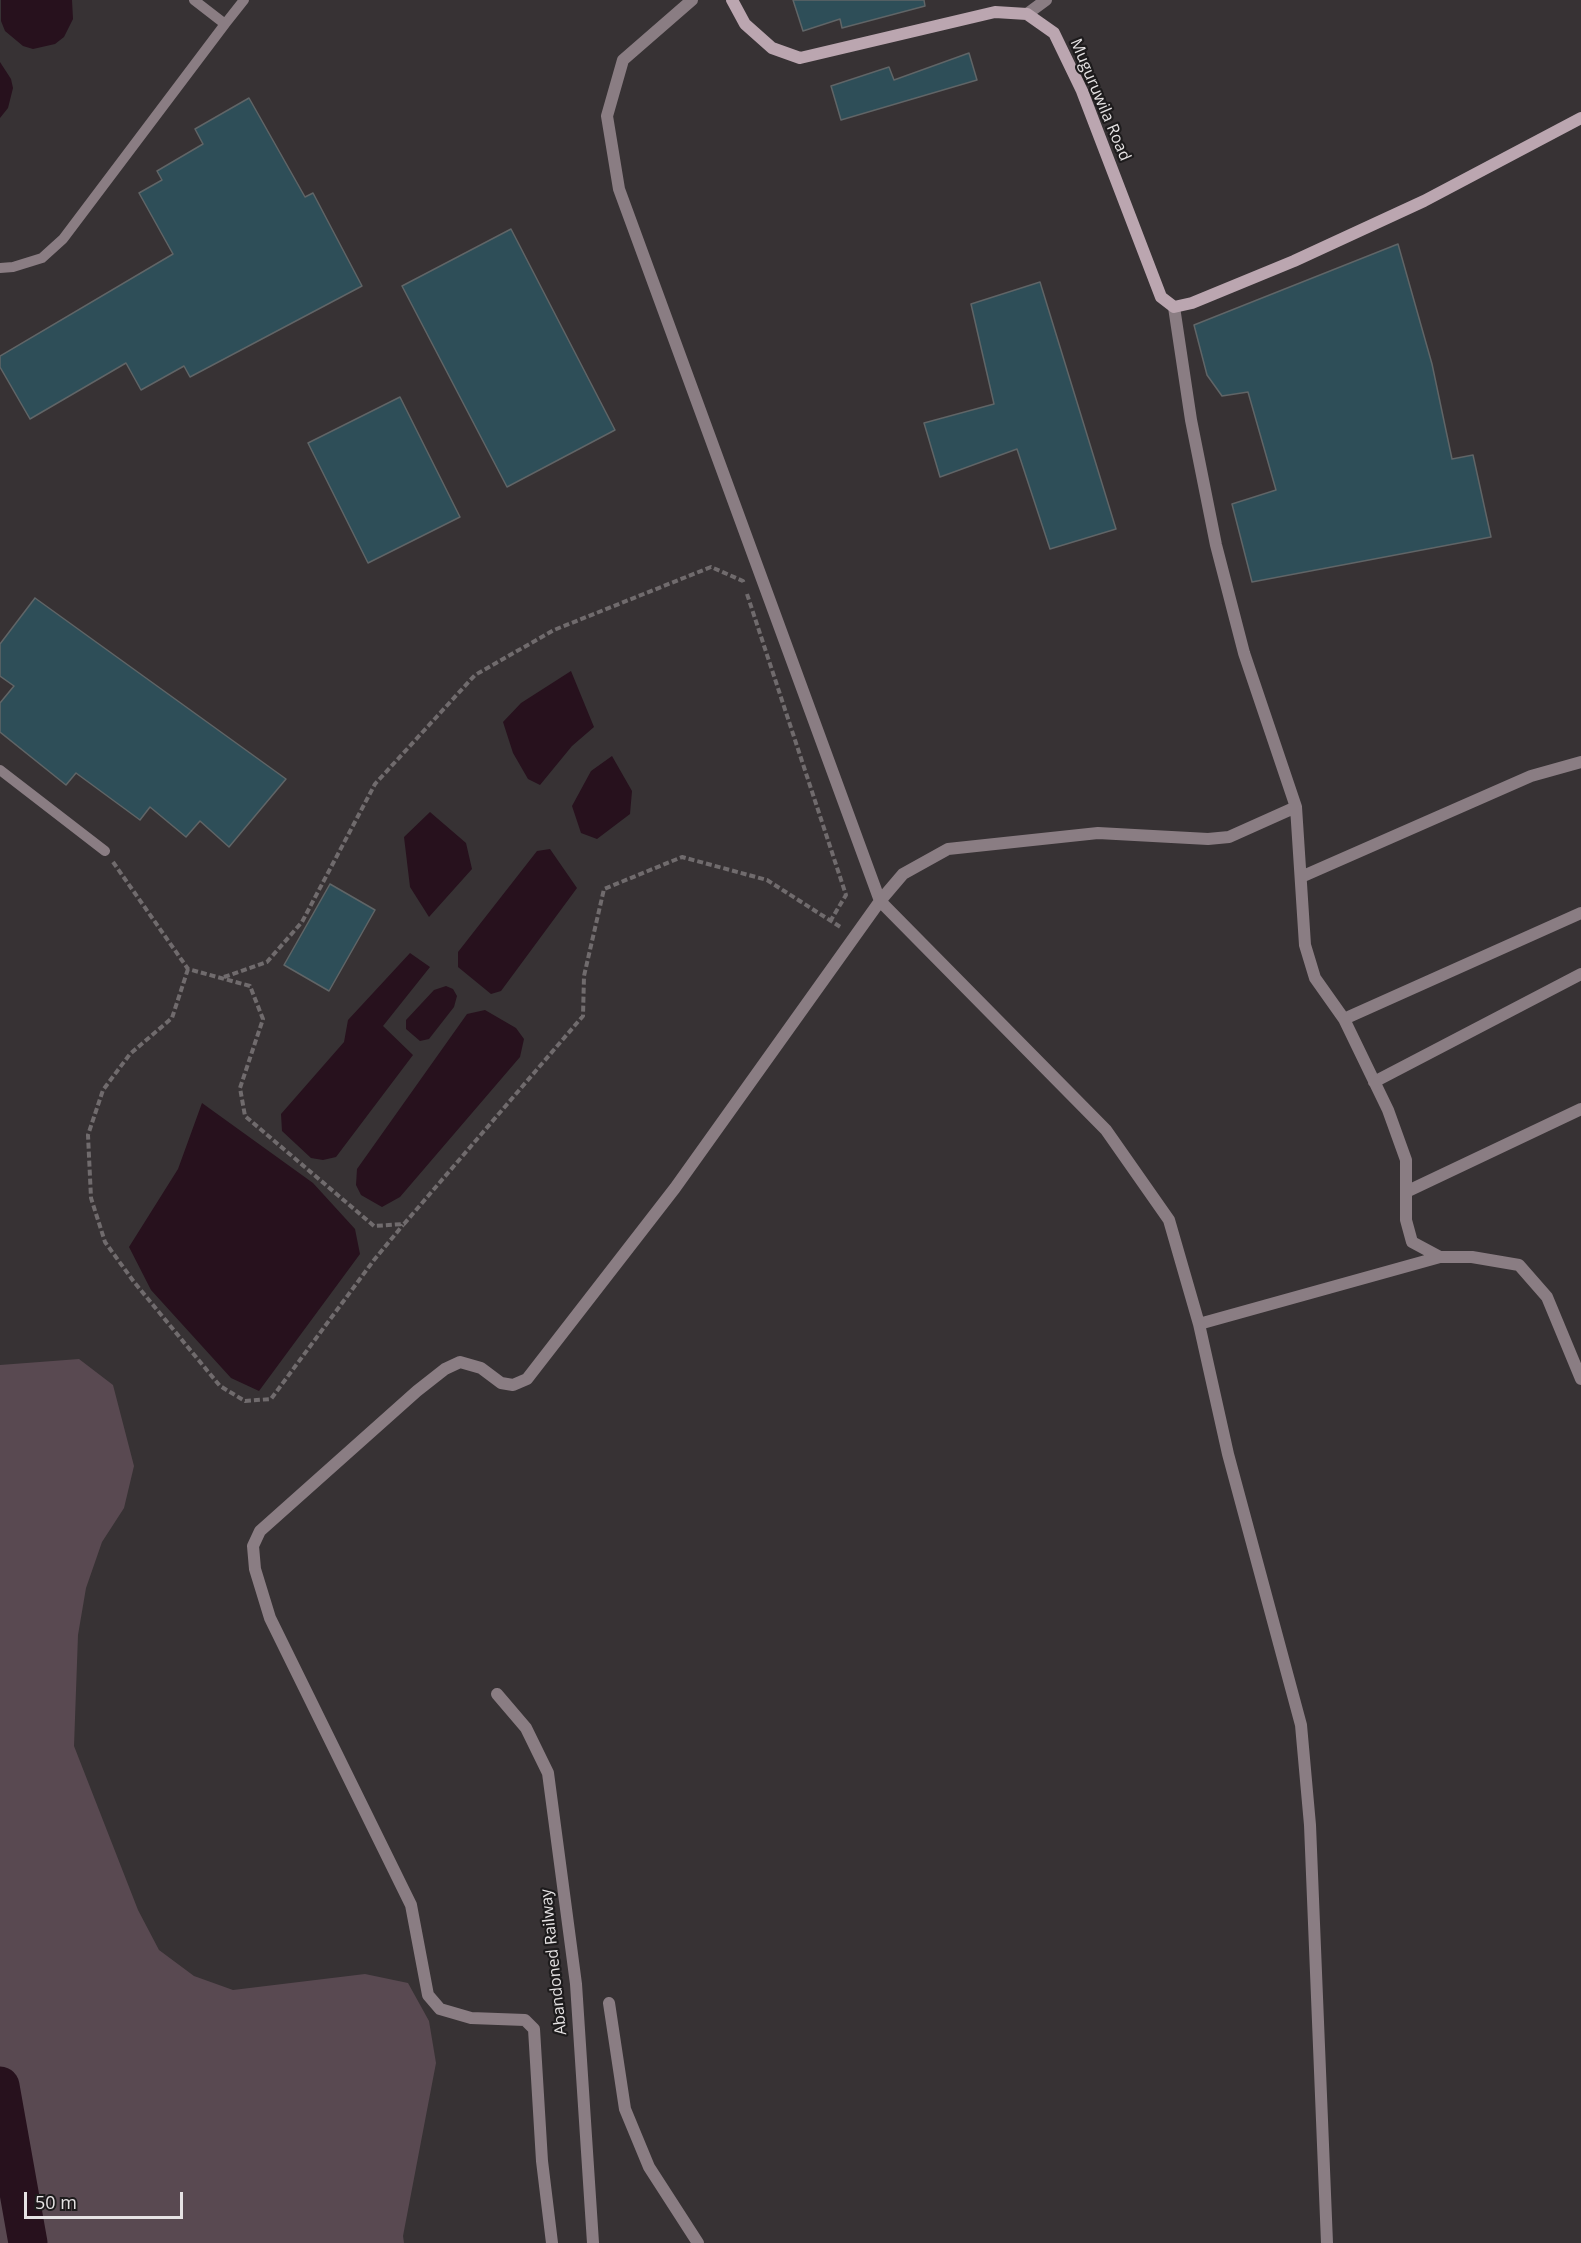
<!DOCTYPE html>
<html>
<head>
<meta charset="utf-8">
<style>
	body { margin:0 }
	#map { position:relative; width:1581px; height:2243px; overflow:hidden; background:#373234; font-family:"Open Sans",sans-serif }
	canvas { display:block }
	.scale { position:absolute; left:24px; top:2192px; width:159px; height:27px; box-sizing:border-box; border:3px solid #e6e3e4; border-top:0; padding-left:8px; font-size:18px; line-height:21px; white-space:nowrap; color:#e6e3e4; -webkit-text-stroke:4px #1d1b1c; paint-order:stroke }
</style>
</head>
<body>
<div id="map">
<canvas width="1581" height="2243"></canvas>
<div class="scale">50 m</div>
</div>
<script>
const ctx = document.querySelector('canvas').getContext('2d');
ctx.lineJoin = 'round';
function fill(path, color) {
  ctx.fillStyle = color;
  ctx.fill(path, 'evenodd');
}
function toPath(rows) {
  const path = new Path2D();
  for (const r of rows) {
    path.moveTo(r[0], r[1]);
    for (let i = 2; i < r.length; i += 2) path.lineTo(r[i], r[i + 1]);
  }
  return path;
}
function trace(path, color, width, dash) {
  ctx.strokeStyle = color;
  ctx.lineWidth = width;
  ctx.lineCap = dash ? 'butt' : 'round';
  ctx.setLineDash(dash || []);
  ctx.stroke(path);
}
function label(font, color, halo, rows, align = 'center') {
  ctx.font = font + ' "Open Sans",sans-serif';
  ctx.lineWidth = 4.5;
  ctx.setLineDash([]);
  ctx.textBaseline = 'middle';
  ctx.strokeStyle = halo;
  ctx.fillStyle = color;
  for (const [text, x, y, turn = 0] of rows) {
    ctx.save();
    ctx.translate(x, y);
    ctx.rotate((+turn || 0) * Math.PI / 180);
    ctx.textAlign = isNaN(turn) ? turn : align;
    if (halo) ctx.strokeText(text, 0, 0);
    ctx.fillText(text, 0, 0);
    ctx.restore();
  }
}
const green = toPath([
	[79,1359,113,1385,134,1466,124,1508,102,1542,86,1588,78,1635,74,1746,138,1910,159,1950,194,1976,233,1990,365,1974,408,1983,429,2021,436,2063,403,2236,404,2243,0,2243,0,1365]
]);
const water = toPath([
	[1,0,72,0,73,19,64,37,55,44,33,49,23,46,5,31,1,21],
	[0,62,11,79,13,88,8,108,0,118],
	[571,671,594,727,572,746,540,785,528,779,513,753,503,722,521,703],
	[612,756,632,791,630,814,597,839,581,833,572,806,591,771],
	[430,812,466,843,472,869,429,917,410,887,404,837],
	[550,849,577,888,501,991,491,994,458,967,458,952,537,851],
	[410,953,430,967,383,1026,413,1055,336,1157,323,1160,311,1158,282,1131,281,1114,344,1042,348,1020],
	[446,986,453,989,457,996,454,1007,429,1039,420,1041,406,1029,406,1020,434,990],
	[485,1010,516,1028,524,1039,520,1057,400,1197,382,1207,361,1195,356,1185,357,1169,467,1014],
	[202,1103,313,1183,355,1229,360,1254,259,1391,231,1378,151,1290,129,1247,178,1169]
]);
const river = toPath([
	[0,2086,28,2243]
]);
const building = toPath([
	[793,0,924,0,925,6,842,28,840,19,803,31,793,0],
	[969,53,977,80,841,120,831,86,889,67,894,80,969,53],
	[249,98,305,197,313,193,362,286,190,377,184,366,141,390,126,363,30,419,0,367,0,356,173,254,139,193,162,180,157,171,203,144,195,129,249,98],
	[511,229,615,430,507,487,402,286,511,229],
	[1398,244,1432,364,1452,459,1473,455,1491,537,1252,582,1232,504,1276,490,1248,392,1222,396,1207,375,1194,325,1398,244],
	[1040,282,1116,529,1050,549,1017,449,940,477,924,423,994,404,971,304,1040,282],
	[400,397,460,517,368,563,308,443,400,397],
	[35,598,286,779,229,847,200,821,186,837,150,807,140,820,76,773,66,785,0,732,0,703,14,686,0,676,0,644,35,598],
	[330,884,375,910,329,991,284,965,330,884]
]);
const path = toPath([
	[747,594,846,895,831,920],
	[113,862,188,969,250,986,263,1019,240,1088,245,1116,374,1226,404,1224,583,1016,584,976,604,889,682,857,767,880,842,928],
	[188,969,172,1018,130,1054,103,1090,88,1135,91,1198,105,1242,134,1282,220,1386,245,1401,271,1399,374,1260,403,1225],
	[224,977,267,962,302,922,375,784,475,675,554,630,711,567,743,581,744,584]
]);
const lane = toPath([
	[225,24,244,0],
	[0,268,13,267,42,258,63,239,225,24,194,0],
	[0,770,105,851]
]);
const street = toPath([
	[692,0,623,60,607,116,619,189,880,901,1106,1130,1169,1220,1199,1324,1228,1454,1301,1725,1310,1825,1327,2243],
	[1027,14,1046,0],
	[1174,307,1191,420,1216,545,1244,653,1296,807,1305,945,1315,978,1344,1019,1388,1110,1406,1160,1406,1220,1412,1242,1440,1257,1472,1257,1519,1265,1547,1297,1581,1379],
	[1301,877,1531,776,1581,762],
	[1344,1019,1581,913],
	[1374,1082,1581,974],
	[1408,1191,1581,1109],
	[1199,1324,1440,1257],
	[497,1694,526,1728,548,1773,576,1984,593,2243],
	[609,2003,625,2109,649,2167,698,2243],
	[552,2243,542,2161,534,2029,525,2020,471,2018,440,2009,428,1995,411,1905,270,1618,255,1569,253,1546,260,1531,417,1391,445,1369,460,1362,481,1368,501,1383,513,1385,527,1379,675,1188,880,901,903,874,948,849,1098,833,1208,839,1229,837,1296,807]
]);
const secondary = toPath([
	[732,0,745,24,772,48,800,58,995,12,1027,14,1054,33,1082,91,1161,297,1174,307,1192,303,1294,261,1424,201,1581,118]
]);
const streetNames = [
	["Muguruwila Road",1100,100,67],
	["Abandoned Railway",554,1962,-96]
];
fill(green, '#594951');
fill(water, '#27111d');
trace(river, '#27111d', 39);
fill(building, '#2e4e58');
trace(building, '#606567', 1.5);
trace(path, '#706b6d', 4, [6, 3]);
trace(lane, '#8a7d83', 10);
trace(street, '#8a7d83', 12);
trace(secondary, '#bba6b0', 12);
label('16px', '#e6e3e4', '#1d1b1c', streetNames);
</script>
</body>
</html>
